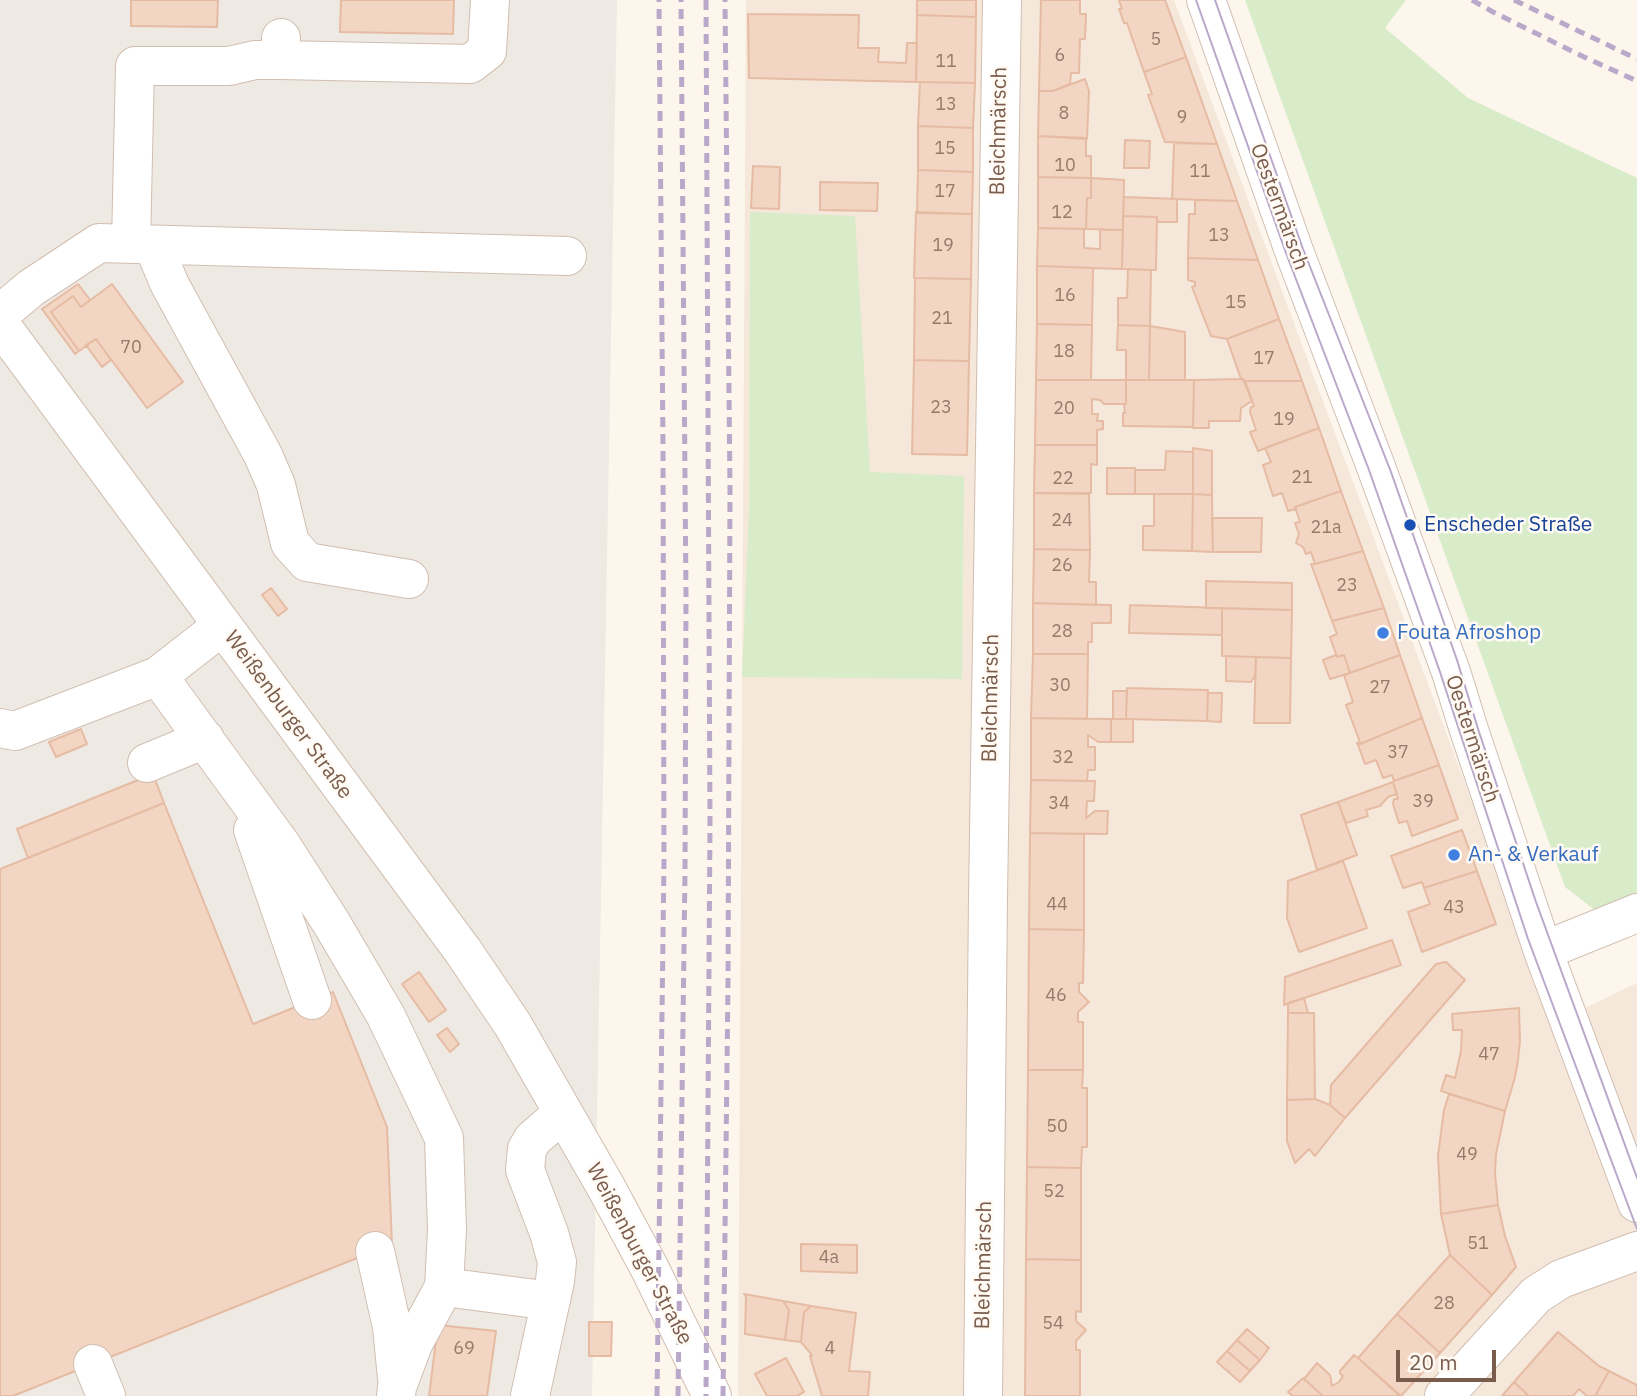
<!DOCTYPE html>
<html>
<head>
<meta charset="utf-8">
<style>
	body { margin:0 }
	#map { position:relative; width:1637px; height:1396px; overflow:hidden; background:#fdf6ec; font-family:"IBM Plex Sans",sans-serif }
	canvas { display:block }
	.scale { position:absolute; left:1396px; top:1350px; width:100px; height:32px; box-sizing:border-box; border:4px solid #7a5c4d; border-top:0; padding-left:9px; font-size:21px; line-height:24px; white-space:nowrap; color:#7a5c4d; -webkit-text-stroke:5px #fffaf3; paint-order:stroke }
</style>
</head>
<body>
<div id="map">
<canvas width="1637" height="1396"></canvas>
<div class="scale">20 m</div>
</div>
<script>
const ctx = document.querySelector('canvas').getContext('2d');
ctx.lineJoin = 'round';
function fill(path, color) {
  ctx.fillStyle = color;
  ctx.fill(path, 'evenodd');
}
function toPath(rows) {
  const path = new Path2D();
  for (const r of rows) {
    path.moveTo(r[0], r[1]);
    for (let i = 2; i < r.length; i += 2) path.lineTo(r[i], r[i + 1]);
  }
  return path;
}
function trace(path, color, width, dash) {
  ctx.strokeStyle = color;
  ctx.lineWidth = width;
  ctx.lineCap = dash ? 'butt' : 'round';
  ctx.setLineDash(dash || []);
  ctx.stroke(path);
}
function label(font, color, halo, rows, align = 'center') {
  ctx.font = font + ' "IBM Plex Sans",sans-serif';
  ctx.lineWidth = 5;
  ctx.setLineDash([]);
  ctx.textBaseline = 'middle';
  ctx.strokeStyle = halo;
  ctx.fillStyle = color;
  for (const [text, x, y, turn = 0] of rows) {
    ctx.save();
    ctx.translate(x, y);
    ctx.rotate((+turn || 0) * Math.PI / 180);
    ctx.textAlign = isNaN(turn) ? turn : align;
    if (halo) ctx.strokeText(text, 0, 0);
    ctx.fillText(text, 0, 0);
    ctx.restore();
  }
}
const residential = toPath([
	[746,0,1174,0,1554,1023,1637,983,1637,1396,738,1396]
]);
const industrial = toPath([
	[0,0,617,0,592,1396,0,1396]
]);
const green = toPath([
	[1245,0,1406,0,1385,28,1468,98,1637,178,1637,896,1600,914,1565,887],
	[750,212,855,216,870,472,964,476,962,679,742,677,749,510]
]);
const building = toPath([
	[131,0,218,0,217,27,131,26,131,0],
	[341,0,454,0,453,34,340,32,341,0],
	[917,0,976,0,976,17,917,15,917,0],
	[1041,0,1080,0,1080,14,1086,14,1085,39,1080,39,1079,73,1071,73,1070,84,1053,91,1039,91,1041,0],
	[1119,0,1165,0,1186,57,1144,72,1127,23,1124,23,1119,9,1122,9,1119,0],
	[748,14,859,15,858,48,879,48,878,62,906,63,907,43,917,43,916,82,749,78,748,14],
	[917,15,976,17,975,83,916,82,917,15],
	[1186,57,1217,144,1165,142,1148,95,1152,94,1144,72,1186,57],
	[1085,79,1089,91,1087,139,1038,136,1039,91,1053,91,1085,79],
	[916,82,975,83,973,128,918,126,920,82,916,82],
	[918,126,973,128,973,172,918,170,918,126],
	[1038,136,1086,138,1086,156,1091,156,1091,178,1038,177,1038,136],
	[1125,140,1150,141,1149,168,1124,168,1125,140],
	[1174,143,1217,144,1237,201,1172,199,1174,143],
	[753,166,780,167,779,209,751,208,753,166],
	[918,170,973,172,972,214,917,213,918,170],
	[1038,177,1091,178,1091,198,1087,198,1086,229,1038,228,1038,177],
	[1091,178,1124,180,1123,230,1086,229,1087,198,1091,198,1091,178],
	[820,182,878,183,877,211,820,210,820,182],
	[1124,197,1177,199,1177,222,1157,222,1157,217,1123,216,1124,197],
	[1195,200,1237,201,1258,260,1188,258,1189,214,1195,214,1195,200],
	[916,212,972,214,971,279,914,278,916,212],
	[1123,216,1157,217,1156,270,1122,269,1123,216],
	[1038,228,1084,229,1084,248,1100,249,1100,230,1123,230,1122,269,1037,266,1038,228],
	[1188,258,1258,260,1279,319,1227,339,1211,336,1192,287,1195,286,1195,282,1188,280,1188,258],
	[1037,266,1093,268,1092,325,1037,324,1037,266],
	[1128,269,1151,270,1150,326,1118,325,1118,298,1127,298,1128,269],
	[915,278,971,279,969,361,914,360,915,278],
	[78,284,90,300,81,307,73,296,51,312,79,351,75,354,42,309,78,284],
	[112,284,183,382,147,408,96,339,79,351,51,312,73,296,81,307,112,284],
	[1279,319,1302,381,1245,381,1241,379,1227,339,1279,319],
	[1037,324,1092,325,1091,380,1036,380,1037,324],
	[1118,325,1150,326,1149,380,1126,380,1126,350,1117,350,1118,325],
	[1150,326,1185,332,1185,380,1149,380,1150,326],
	[96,339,111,360,102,367,86,345,96,339],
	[914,360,969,361,967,455,912,454,914,360],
	[1243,379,1252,401,1241,408,1240,421,1209,421,1209,428,1193,428,1194,380,1243,379],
	[1036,380,1126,380,1126,404,1104,404,1100,400,1092,399,1092,414,1098,414,1097,421,1103,421,1103,429,1097,430,1097,445,1035,445,1036,380],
	[1126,380,1194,380,1193,427,1123,426,1123,413,1125,413,1124,404,1126,404,1126,380],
	[1245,381,1302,381,1319,428,1258,451,1250,432,1256,430,1250,412,1251,407,1254,406,1245,381],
	[1319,428,1341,491,1295,507,1296,509,1288,511,1282,493,1273,496,1263,465,1271,462,1265,448,1319,428],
	[1035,445,1097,445,1097,465,1091,464,1091,493,1034,493,1035,445],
	[1193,448,1212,451,1212,495,1193,494,1193,448],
	[1166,451,1193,452,1193,494,1135,494,1135,470,1165,470,1166,451],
	[1107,468,1135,468,1135,494,1107,494,1107,468],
	[1341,491,1363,551,1315,564,1311,552,1306,554,1303,547,1296,543,1299,534,1295,523,1300,522,1295,507,1341,491],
	[1034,493,1089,494,1090,550,1034,549,1034,493],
	[1154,494,1193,494,1192,551,1143,550,1143,526,1154,526,1154,494],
	[1193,494,1212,495,1213,552,1192,551,1193,494],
	[1212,518,1262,518,1261,552,1213,552,1212,518],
	[1034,549,1090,550,1089,582,1096,582,1096,605,1033,603,1034,549],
	[1363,551,1384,608,1332,621,1311,564,1315,564,1363,551],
	[1206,581,1292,583,1292,610,1206,608,1206,581],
	[271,588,287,609,278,616,262,595,271,588],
	[1033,603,1111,605,1111,623,1092,623,1092,642,1088,642,1088,654,1033,654,1033,603],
	[1130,605,1222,608,1222,635,1129,633,1130,605],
	[1222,608,1292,610,1291,658,1222,656,1222,608],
	[1384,608,1400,655,1350,673,1344,655,1337,657,1330,637,1337,634,1332,621,1384,608],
	[1033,654,1088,654,1087,719,1031,718,1033,654],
	[1336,655,1337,657,1344,655,1350,673,1330,679,1323,660,1336,655],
	[1400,655,1422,718,1358,745,1357,743,1360,742,1346,705,1353,702,1344,675,1400,655],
	[1226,656,1256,657,1255,676,1251,682,1226,681,1226,656],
	[1256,657,1291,658,1290,723,1254,723,1256,657],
	[1127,688,1208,690,1207,721,1126,719,1127,688],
	[1113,691,1127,691,1126,719,1113,719,1113,691],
	[1208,693,1222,693,1221,722,1207,721,1208,693],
	[1031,718,1111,719,1111,742,1098,742,1088,735,1088,747,1095,747,1095,770,1088,770,1087,781,1031,780,1031,718],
	[1422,718,1439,765,1394,781,1392,775,1383,778,1376,760,1365,764,1358,745,1422,718],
	[1111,719,1133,719,1133,742,1111,742,1111,719],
	[81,729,87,744,56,757,49,742,81,729],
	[1439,765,1458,819,1412,836,1407,821,1399,823,1393,804,1394,799,1398,799,1393,782,1394,781,1439,765],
	[153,774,164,803,28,858,17,829,153,774],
	[1031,780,1095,781,1094,801,1087,801,1086,818,1095,811,1108,811,1107,834,1030,833,1031,780],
	[1393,782,1397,794,1388,797,1380,806,1366,810,1368,816,1346,823,1338,802,1393,782],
	[1338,802,1357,855,1317,870,1301,815,1338,802],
	[164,803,253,1024,333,992,387,1127,392,1244,13,1396,0,1396,0,869,164,803],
	[1462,830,1477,871,1424,888,1422,882,1403,888,1391,856,1462,830],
	[1030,833,1084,834,1084,930,1029,929,1030,833],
	[1343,861,1367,928,1299,952,1287,918,1288,881,1343,861],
	[1477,871,1496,924,1422,952,1408,912,1430,904,1424,888,1477,871],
	[1029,929,1084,930,1083,983,1079,983,1079,992,1089,1002,1078,1012,1078,1022,1083,1022,1083,1070,1028,1070,1029,929],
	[1392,940,1401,965,1284,1005,1285,977,1392,940],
	[1446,962,1465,980,1345,1118,1330,1105,1331,1085,1436,964,1446,962],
	[419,972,446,1010,429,1022,402,984,419,972],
	[1304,998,1308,1013,1288,1013,1288,1003,1304,998],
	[1519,1008,1520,1041,1518,1060,1515,1077,1505,1111,1441,1091,1446,1075,1455,1078,1461,1051,1462,1030,1453,1030,1452,1014,1519,1008],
	[1288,1013,1314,1013,1315,1099,1287,1100,1288,1013],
	[447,1028,459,1044,450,1052,437,1035,447,1028],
	[1028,1070,1083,1070,1082,1088,1087,1088,1087,1147,1082,1147,1081,1168,1027,1167,1028,1070],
	[1449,1094,1505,1111,1496,1154,1495,1173,1498,1205,1441,1214,1438,1156,1444,1110,1449,1094],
	[1315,1099,1330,1105,1345,1118,1315,1156,1309,1149,1295,1163,1287,1141,1287,1100,1315,1099],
	[1027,1167,1081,1168,1081,1260,1026,1259,1027,1167],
	[1498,1205,1505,1236,1516,1267,1492,1295,1450,1255,1441,1214,1498,1205],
	[801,1244,857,1245,857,1273,801,1271,801,1244],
	[1450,1255,1492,1295,1440,1353,1397,1314,1450,1255],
	[1026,1259,1081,1260,1081,1312,1076,1311,1076,1321,1086,1330,1076,1341,1076,1350,1080,1350,1080,1396,1025,1396,1026,1259],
	[744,1294,783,1301,789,1310,785,1340,745,1334,746,1297,744,1294],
	[783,1301,811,1306,804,1312,801,1342,785,1340,789,1310,783,1301],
	[811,1306,856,1313,849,1371,870,1372,868,1396,822,1396,810,1356,812,1355,801,1342,804,1312,811,1306],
	[1397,1314,1440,1353,1401,1396,1358,1358,1397,1314],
	[589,1322,612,1322,611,1356,589,1356,589,1322],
	[438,1325,496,1331,487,1396,429,1396,438,1325],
	[1247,1329,1269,1348,1260,1360,1237,1340,1247,1329],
	[1558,1332,1599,1366,1609,1371,1595,1396,1587,1396,1579,1389,1573,1396,1529,1396,1514,1382,1558,1332],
	[1237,1340,1260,1360,1250,1371,1227,1351,1237,1340],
	[1227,1351,1250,1371,1240,1382,1217,1362,1227,1351],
	[1354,1355,1358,1358,1400,1396,1323,1396,1304,1379,1317,1363,1330,1375,1332,1386,1339,1382,1343,1376,1340,1373,1340,1371,1354,1355],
	[786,1358,804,1392,797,1396,767,1396,755,1374,786,1358],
	[1609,1371,1637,1385,1637,1396,1595,1396,1609,1371],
	[1303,1378,1304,1379,1323,1396,1293,1396,1288,1392,1303,1378],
	[1514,1382,1529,1396,1502,1396,1514,1382]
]);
const minor = toPath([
	[1206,0,1294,251,1376,467,1451,672,1469,730,1543,951,1637,1203],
	[280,60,470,64,487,51,490,0],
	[131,244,135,66,229,66,255,60,280,60,281,38],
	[153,245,170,285,263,455,276,485,290,543,307,562,409,579],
	[0,314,31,288,99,243,567,256],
	[0,324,463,951,513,1025,607,1189,650,1269,712,1396],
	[158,676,282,846,332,924,386,1016,444,1138,447,1230,444,1287],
	[0,728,15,731,158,676,222,626],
	[147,763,205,739],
	[253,830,312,1000],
	[1543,951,1637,913],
	[375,1251,392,1327,397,1378],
	[93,1364,106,1396],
	[396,1396,397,1387,413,1344,444,1287,551,1301],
	[530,1396,555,1281,557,1262,549,1233,525,1170,527,1149,533,1139,563,1113],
	[983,1396,988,897,1002,0],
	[1444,1396,1536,1295,1561,1279,1637,1251]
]);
const tram = toPath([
	[1196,0,1286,253,1369,470,1440,672,1528,939,1637,1229],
	[1215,0,1303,249,1391,472,1457,660,1479,732,1536,902,1637,1178]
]);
const rail = toPath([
	[706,0,710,822,706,1396],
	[1472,0,1493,12,1584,57,1637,81],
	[1514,0,1637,59],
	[657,1396,664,861,663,446,659,0],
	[678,1396,685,872,686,597,681,0],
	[723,1396,728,984,730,491,725,0]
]);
const markers = [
	[1410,525,7,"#1a4fb4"],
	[1383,633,7,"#3f7fe0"],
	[1454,855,7,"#3f7fe0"]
];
const numberNames = [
	["5",1156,40],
	["6",1060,56],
	["11",946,62],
	["13",946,105],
	["8",1064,114],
	["9",1182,118],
	["15",945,149],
	["10",1065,166],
	["11",1200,172],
	["17",945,192],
	["12",1062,213],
	["13",1219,236],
	["19",943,246],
	["16",1065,296],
	["15",1236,303],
	["21",942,319],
	["70",131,348],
	["18",1064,352],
	["17",1264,359],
	["23",941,408],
	["20",1064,409],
	["19",1284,420],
	["21",1302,478],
	["22",1063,479],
	["24",1062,521],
	["21a",1326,528],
	["26",1062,566],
	["23",1347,586],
	["28",1062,632],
	["30",1060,686],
	["27",1380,688],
	["37",1398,753],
	["32",1063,758],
	["39",1423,802],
	["34",1059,804],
	["44",1057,905],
	["43",1454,908],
	["46",1056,996],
	["47",1489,1055],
	["50",1057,1127],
	["49",1467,1155],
	["52",1054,1192],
	["51",1478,1244],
	["4a",829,1258],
	["28",1444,1304],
	["54",1053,1324],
	["69",464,1349],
	["4",830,1349]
];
const streetNames = [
	["Bleichmärsch",999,131,-89],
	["Oestermärsch",1279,207,70],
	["Bleichmärsch",991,698,-89],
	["Weißenburger Straße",288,715,54],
	["Oestermärsch",1472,739,72],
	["Weißenburger Straße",639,1254,62],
	["Bleichmärsch",984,1265,-89]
];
const transitNames = [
	["Enscheder Straße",1424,525]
];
const shopNames = [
	["Fouta Afroshop",1397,633],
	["An- & Verkauf",1468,855]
];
fill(residential, '#f5e8da');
fill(industrial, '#efe9e4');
fill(green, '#d8ecc9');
fill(building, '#f3d5c3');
trace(building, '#e6bba3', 2);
trace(minor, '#d1beb0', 40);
trace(minor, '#fff', 38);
trace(tram, '#b9a8c9', 2);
trace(rail, '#b9a8c9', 5, [10, 7]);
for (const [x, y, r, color] of markers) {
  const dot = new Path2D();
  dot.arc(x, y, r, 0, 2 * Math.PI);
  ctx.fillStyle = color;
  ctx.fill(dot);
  trace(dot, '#fffaf3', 2.5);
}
label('18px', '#987a6a', null, numberNames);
label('21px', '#7a5c4d', '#fffaf3', streetNames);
label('21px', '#164399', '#fffaf3', transitNames, 'left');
label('21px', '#366cbe', '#fffaf3', shopNames, 'left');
</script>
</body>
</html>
